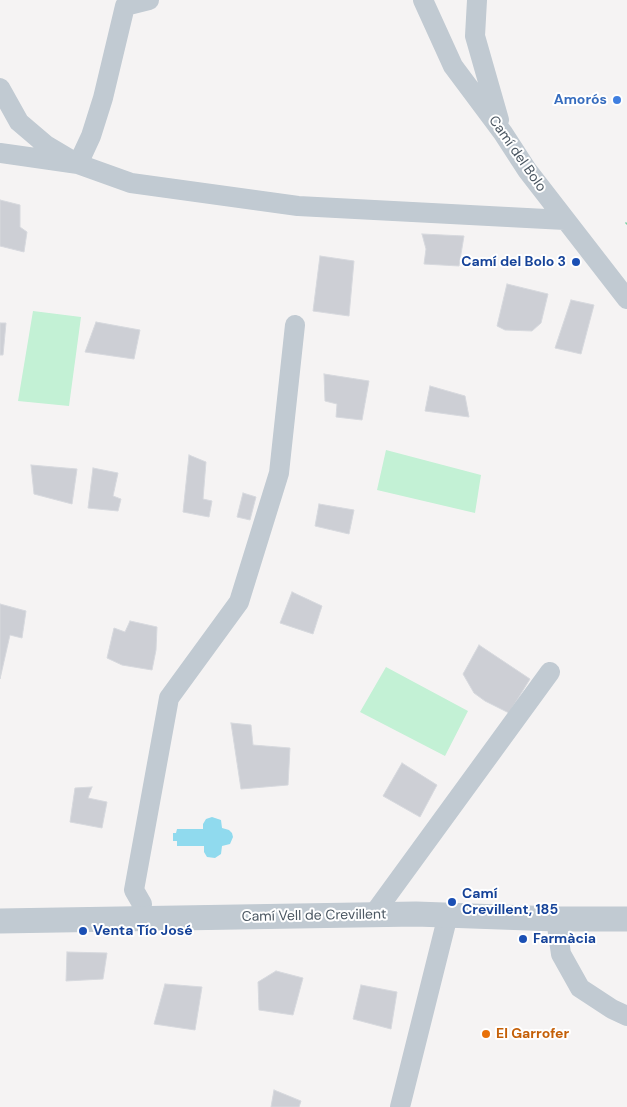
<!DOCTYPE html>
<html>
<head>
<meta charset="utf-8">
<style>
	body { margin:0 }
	canvas { display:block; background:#f5f3f3 }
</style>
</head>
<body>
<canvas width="627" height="1107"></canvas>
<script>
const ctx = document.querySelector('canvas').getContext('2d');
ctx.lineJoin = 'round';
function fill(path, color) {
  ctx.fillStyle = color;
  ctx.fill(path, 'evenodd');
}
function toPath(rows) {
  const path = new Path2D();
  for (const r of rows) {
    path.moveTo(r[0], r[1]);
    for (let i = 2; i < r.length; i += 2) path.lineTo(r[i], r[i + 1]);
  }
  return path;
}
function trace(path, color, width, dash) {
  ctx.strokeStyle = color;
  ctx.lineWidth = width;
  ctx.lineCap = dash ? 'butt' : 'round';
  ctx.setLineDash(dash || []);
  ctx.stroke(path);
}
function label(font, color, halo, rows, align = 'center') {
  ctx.font = font + ' "DM Sans",sans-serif';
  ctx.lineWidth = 4;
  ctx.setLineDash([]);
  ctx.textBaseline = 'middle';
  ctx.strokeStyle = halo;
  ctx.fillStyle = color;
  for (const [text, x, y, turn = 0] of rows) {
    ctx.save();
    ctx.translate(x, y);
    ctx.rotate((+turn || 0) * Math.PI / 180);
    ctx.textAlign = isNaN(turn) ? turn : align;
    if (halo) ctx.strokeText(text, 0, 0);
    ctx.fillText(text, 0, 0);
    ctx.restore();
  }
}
const green = toPath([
	[33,311,81,317,69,406,18,401],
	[386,450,481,475,475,513,377,490],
	[386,667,468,711,445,756,360,712]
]);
const water = toPath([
	[212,817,221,820,222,828,229,830,232,833,233,837,230,844,222,846,221,854,215,858,207,857,204,852,204,846,177,846,177,841,173,841,173,833,176,833,177,829,203,829,203,824,206,819]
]);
const building = toPath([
	[0,200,20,205,20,227,27,232,24,252,0,246,0,200],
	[422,234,464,236,459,266,424,264,426,249,422,234],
	[320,256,354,261,349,316,313,311,320,256],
	[507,284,548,294,541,323,532,331,505,330,497,326,507,284],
	[571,300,594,305,581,354,555,348,571,300],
	[96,322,140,330,134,359,85,352,96,322],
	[0,323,6,323,3,355,0,355,0,323],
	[324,374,369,381,362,420,336,417,337,404,325,401,324,374],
	[430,386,465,396,469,417,425,411,430,386],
	[189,455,206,462,203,499,212,501,209,517,183,512,189,455],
	[31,465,77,469,72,504,34,494,31,465],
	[93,468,118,473,113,496,121,499,118,511,88,508,93,468],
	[243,493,256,497,250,520,237,517,243,493],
	[319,504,354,510,349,534,315,526,319,504],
	[292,592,322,606,313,634,280,623,292,592],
	[0,604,26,611,22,638,10,635,0,679,0,604],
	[130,621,157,627,156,650,152,670,122,665,107,658,114,628,125,632,130,621],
	[479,645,530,679,509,713,485,701,474,693,463,674,479,645],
	[231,723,251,725,253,745,290,748,288,785,241,789,231,723],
	[402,763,437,785,420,817,383,796,402,763],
	[92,787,88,798,107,802,102,828,70,822,75,788,92,787],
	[67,952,107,953,103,979,66,981,67,952],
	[276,971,303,978,293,1015,259,1010,258,982,276,971],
	[165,984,202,987,195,1030,154,1024,165,984],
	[361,985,397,992,391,1029,353,1019,361,985],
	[274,1090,301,1101,299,1107,271,1107,274,1090]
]);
const path = toPath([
	[626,224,627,223]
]);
const minor = toPath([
	[423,0,453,66,503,133,527,170,627,299],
	[477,0,475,36,499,120],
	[0,88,19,122,46,145,78,164,131,183,298,206,565,220],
	[0,153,78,164,91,136,103,98,125,6,149,0],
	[373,915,550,672],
	[140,919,142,904,134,890,169,698,239,602,279,473,295,325],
	[556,919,561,954,580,988,612,1009,627,1016],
	[400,1107,448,915]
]);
const tertiary = toPath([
	[0,921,416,914,556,919,627,919]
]);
const markers = [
	[617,100,5,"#3f7fe0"],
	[576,262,5,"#1a4fb4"],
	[452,902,5,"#1a4fb4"],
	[83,931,5,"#1a4fb4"],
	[523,939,5,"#1a4fb4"],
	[486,1034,5,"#e8710a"]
];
const shopNames = [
	["Amorós",607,100]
];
const streetNames = [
	["Camí del Bolo",517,154,55],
	["Camí Vell de Crevillent",314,916,-1]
];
const transitNames = [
	["Camí del Bolo 3",566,262,"right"],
	["Camí",462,894],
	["Crevillent, 185",462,910],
	["Venta Tío José",93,931],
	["Farmàcia",533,939]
];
const foodNames = [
	["El Garrofer",496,1034]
];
fill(green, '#c3f1d5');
fill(water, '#90daee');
fill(building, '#cdcfd5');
trace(building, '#d7d9de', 1);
trace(path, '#7ad0a6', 3, [4, 2.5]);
trace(minor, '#c1cad2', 20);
trace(tertiary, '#c1cad2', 25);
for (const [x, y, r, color] of markers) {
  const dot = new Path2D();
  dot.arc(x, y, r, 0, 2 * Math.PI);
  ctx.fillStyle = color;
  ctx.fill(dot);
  trace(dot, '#fff', 2);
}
label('bold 14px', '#366cbe', '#fff', shopNames, 'right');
label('14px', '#4a5661', '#fff', streetNames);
label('bold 14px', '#164399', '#fff', transitNames, 'left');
label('bold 14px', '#c56008', '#fff', foodNames, 'left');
</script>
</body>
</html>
